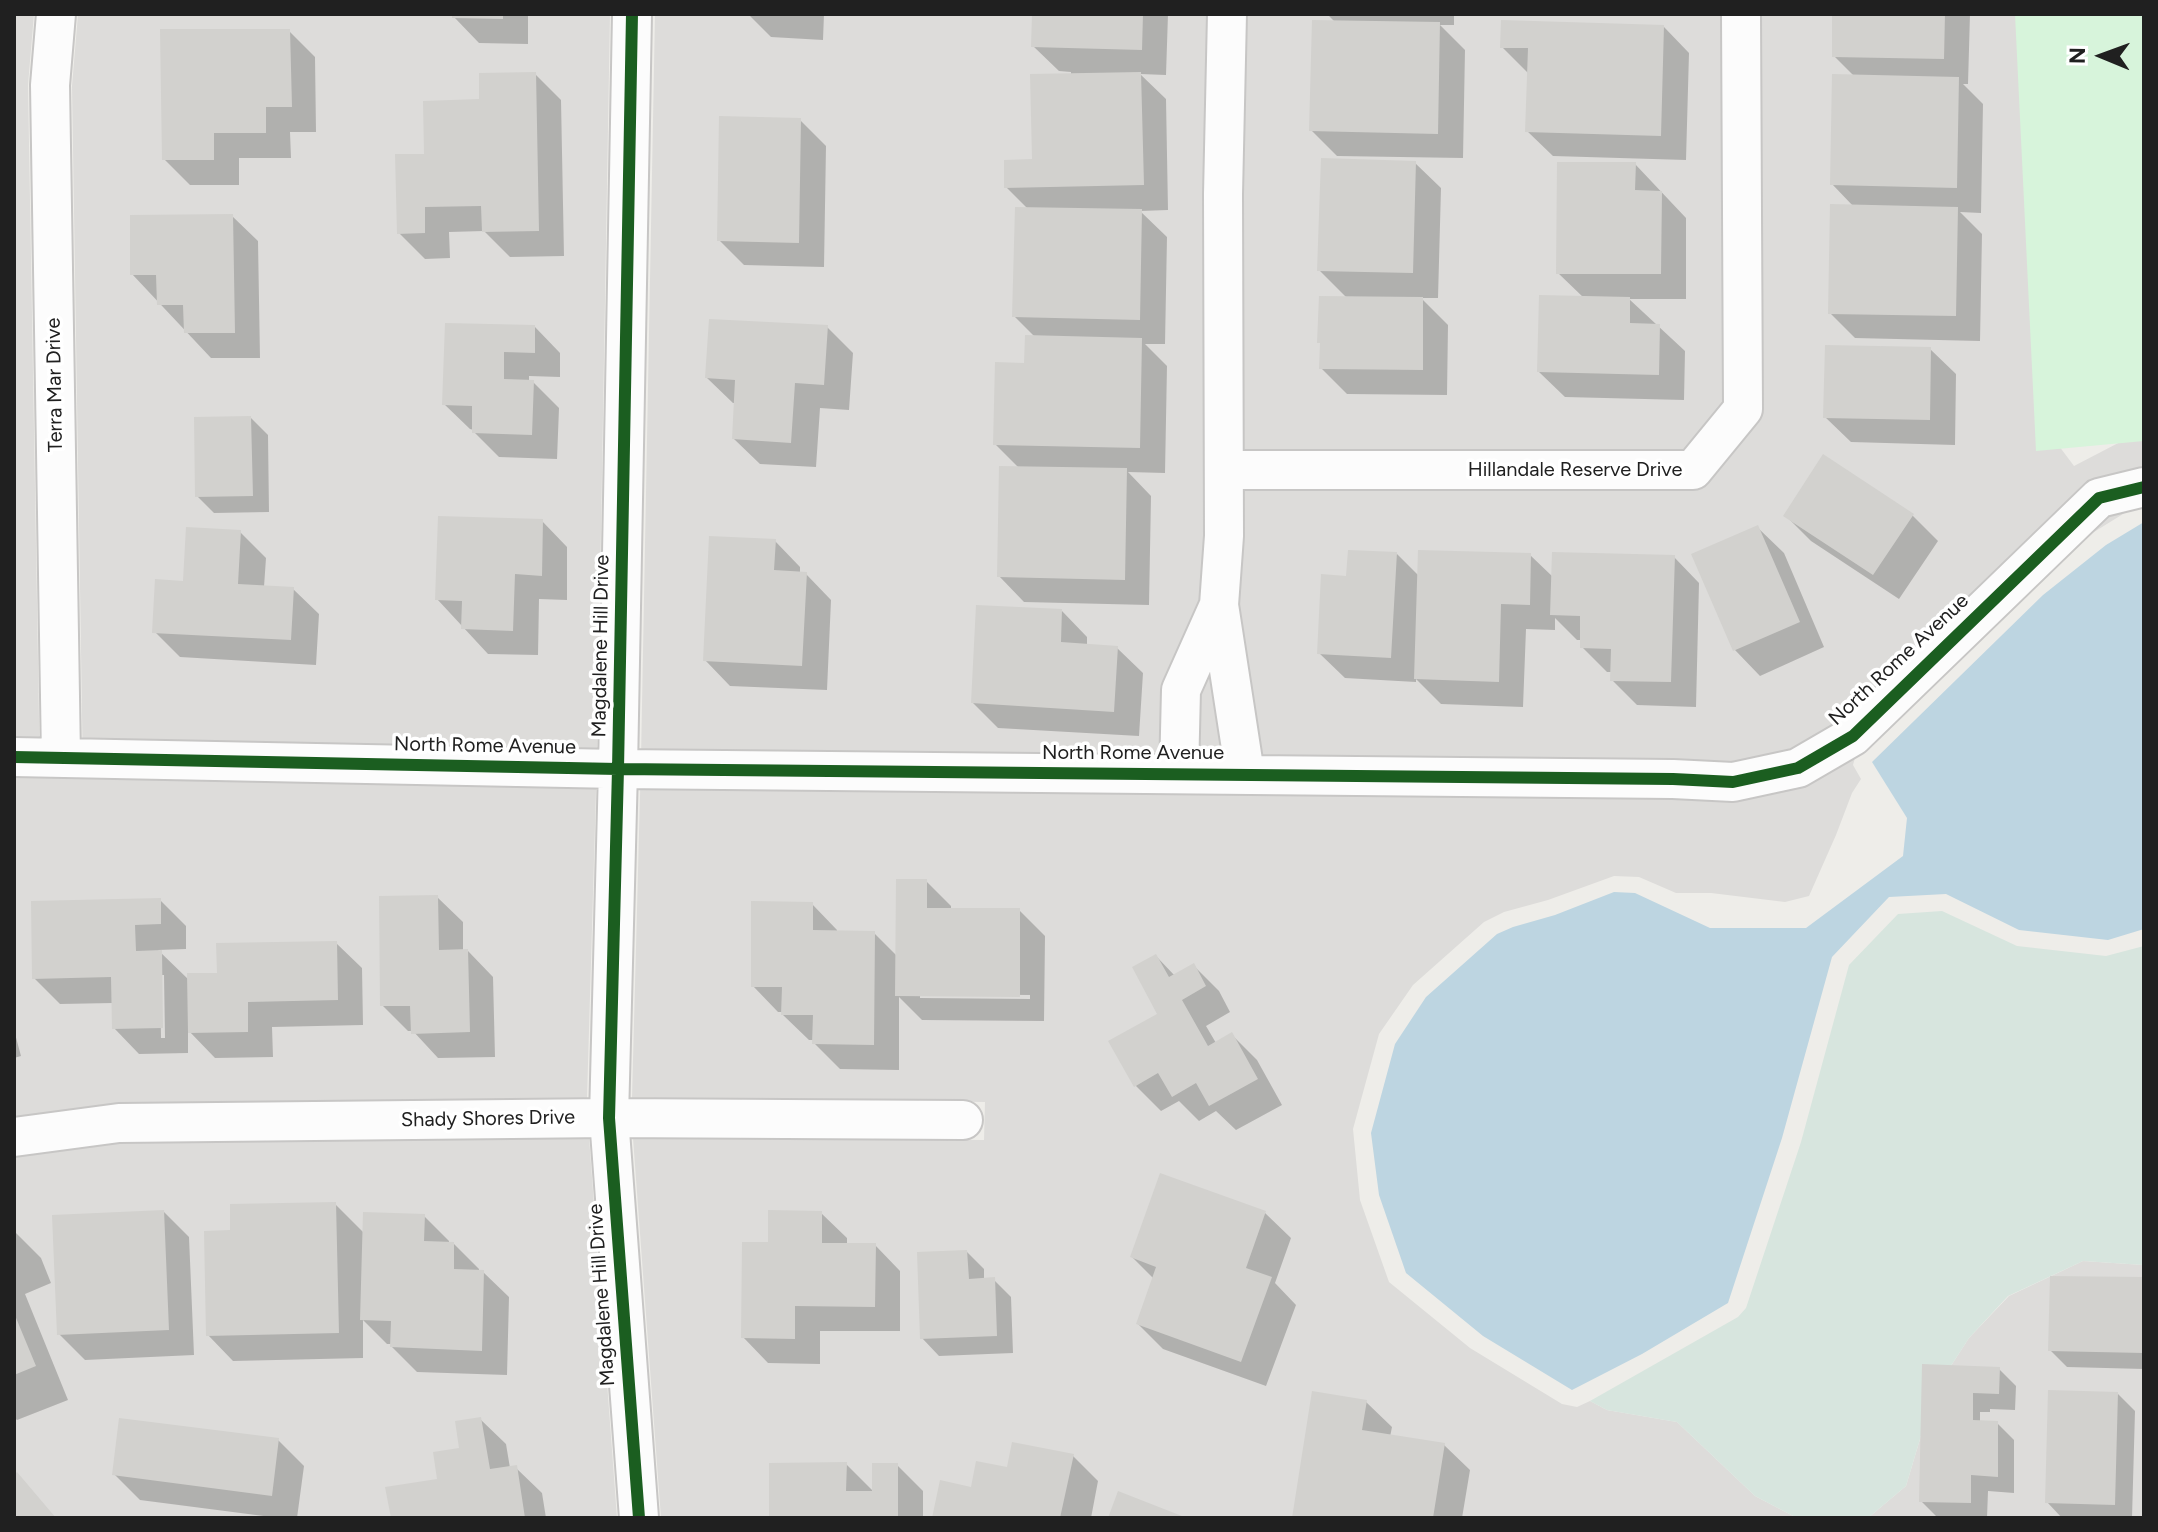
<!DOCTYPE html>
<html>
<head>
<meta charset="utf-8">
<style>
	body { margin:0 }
	#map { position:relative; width:2158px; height:1532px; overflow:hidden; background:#eeede9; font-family:Figtree,sans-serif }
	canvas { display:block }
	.frame { position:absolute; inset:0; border:16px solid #202020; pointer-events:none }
	.north { position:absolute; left:2062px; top:16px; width:80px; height:80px; -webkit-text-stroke:6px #fff; paint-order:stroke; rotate:271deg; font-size:22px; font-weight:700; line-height:32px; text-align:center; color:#202020 }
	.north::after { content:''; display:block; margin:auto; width:28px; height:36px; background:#202020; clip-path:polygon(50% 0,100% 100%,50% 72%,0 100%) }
</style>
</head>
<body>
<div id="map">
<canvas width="2158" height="1532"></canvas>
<div class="frame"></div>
<div class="north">N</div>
</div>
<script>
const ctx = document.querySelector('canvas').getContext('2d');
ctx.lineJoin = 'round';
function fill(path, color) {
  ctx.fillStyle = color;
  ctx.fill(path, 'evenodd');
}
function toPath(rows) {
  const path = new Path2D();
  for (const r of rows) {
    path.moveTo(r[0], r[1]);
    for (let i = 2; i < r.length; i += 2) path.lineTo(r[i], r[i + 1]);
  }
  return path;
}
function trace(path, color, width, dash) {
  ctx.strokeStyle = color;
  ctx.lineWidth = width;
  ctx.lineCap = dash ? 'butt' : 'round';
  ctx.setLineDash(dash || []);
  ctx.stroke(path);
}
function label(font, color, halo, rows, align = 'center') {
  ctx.font = font + ' Figtree,sans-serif';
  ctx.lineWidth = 7;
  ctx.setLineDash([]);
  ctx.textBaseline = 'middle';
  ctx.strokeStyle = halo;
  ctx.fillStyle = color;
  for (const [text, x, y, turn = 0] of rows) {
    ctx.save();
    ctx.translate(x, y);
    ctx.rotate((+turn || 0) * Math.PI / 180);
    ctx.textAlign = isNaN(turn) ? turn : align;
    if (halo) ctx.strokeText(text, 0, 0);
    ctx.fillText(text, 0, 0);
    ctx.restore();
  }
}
const residential = toPath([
	[14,14,34,14,28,85,40,777,83,776,72,86,78,14,610,14,597,757,587,1098,119,1103,14,1117],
	[655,14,2035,14,2050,434,2074,466,2124,440,2144,435,2144,501,2094,532,2030,584,1857,750,1853,765,1861,779,1852,793,1836,835,1809,896,1785,902,1711,893,1676,893,1639,877,1614,876,1548,900,1504,912,1484,922,1413,985,1379,1034,1353,1129,1360,1200,1389,1282,1470,1348,1562,1404,1577,1407,1590,1401,1607,1410,1677,1422,1755,1496,1797,1518,661,1518,633,1138,984,1140,985,1102,632,1098,641,758],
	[589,1137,617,1518,14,1518,14,1156,121,1143],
	[2083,1261,2144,1265,2144,1518,1868,1518,1906,1486,1934,1392,1969,1338,2009,1296]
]);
const wetland = toPath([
	[1942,911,2017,946,2106,956,2144,946,2144,1265,2083,1261,2008,1296,1969,1338,1934,1392,1906,1486,1868,1518,1797,1518,1755,1496,1677,1422,1607,1410,1590,1401,1738,1317,1746,1308,1801,1142,1849,965,1898,914]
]);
const park = toPath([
	[2015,14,2144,14,2144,441,2036,451]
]);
const water = toPath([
	[2144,522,2144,929,2108,940,2019,930,1946,894,1889,897,1832,957,1782,1138,1728,1303,1642,1354,1572,1390,1483,1336,1406,1273,1379,1195,1371,1133,1395,1044,1426,997,1497,934,1513,927,1555,915,1614,892,1635,893,1710,928,1806,928,1903,856,1907,818,1872,762,2043,595,2106,545]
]);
const shadow = toPath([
	[454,14,528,14,528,44,479,43,454,17],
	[748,14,824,14,823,40,771,37],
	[1034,14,1168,14,1166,75,1140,74,1166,99,1168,210,1140,211,1167,237,1165,344,1145,344,1167,366,1165,473,1128,472,1151,496,1149,605,1024,602,999,576,1019,468,995,444,1036,338,1014,316,1028,209,1006,187,1034,161,1071,75,1071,72,1059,71,1033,46],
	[1327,14,1454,14,1454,25,1440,25,1465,50,1463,158,1337,156,1311,130,1335,22],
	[1834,14,1970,14,1968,84,1963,84,1983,104,1981,213,1960,212,1982,234,1980,341,1855,338,1830,313,1854,207,1832,184,1854,76,1834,56],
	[1664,27,1689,53,1686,160,1553,156,1527,131,1528,73,1502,47],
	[289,31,315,57,316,132,290,132,291,158,239,158,239,185,190,185,164,159],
	[535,74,561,100,564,256,510,257,484,231,449,232,450,258,425,259,399,233,481,101],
	[800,120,826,146,824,267,744,265,719,240],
	[1415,163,1441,188,1438,298,1421,298,1448,325,1447,395,1347,394,1321,368,1347,298,1319,270],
	[1635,164,1686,218,1686,299,1629,299,1685,351,1684,400,1565,397,1539,372,1584,298,1558,273],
	[232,216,258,241,260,358,211,358,132,274],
	[447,325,535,327,560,353,560,377,529,376,529,382,533,382,559,408,557,459,499,457,474,432,474,430,470,429,444,404],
	[827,327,853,353,849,410,820,408,816,467,760,464,734,439,736,403,733,403,707,378],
	[1930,349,1956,374,1955,445,1851,442,1825,417],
	[251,418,268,435,269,512,214,513,197,496],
	[1912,515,1938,541,1899,599,1811,541,1786,516],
	[542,521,567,547,567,600,539,599,538,655,488,654,437,599],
	[1758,528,1784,553,1824,647,1760,676,1735,650],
	[240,532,266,558,264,587,293,589,319,614,316,665,180,657,155,632,185,583],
	[775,541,800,567,800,574,806,574,831,600,827,690,730,686,705,660],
	[1397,554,1419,576,1530,555,1553,577,1674,557,1699,583,1696,707,1637,705,1612,680,1612,672,1607,672,1582,647,1582,640,1577,640,1555,618,1555,630,1526,629,1523,707,1441,704,1416,679,1416,682,1345,678,1319,653,1348,578],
	[1062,611,1087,637,1087,646,1117,648,1143,673,1139,736,998,728,973,703],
	[926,881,951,906,951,910,1019,910,1045,936,1044,1021,922,1020,899,997,899,1070,840,1069,814,1043,814,1040,809,1040,783,1015,783,1012,778,1012,753,986,812,904,837,930,837,933,874,933,897,956],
	[920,994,1030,995,1030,999,920,998],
	[437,897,463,922,463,951,468,951,493,977,495,1057,438,1058,413,1031,408,1031,382,1005],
	[160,900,186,926,186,949,158,950,189,980,219,975,336,943,362,968,363,1025,272,1027,273,1057,215,1058,188,1030,188,1053,139,1054,114,1028,113,1003,60,1004,34,978],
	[160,975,164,975,165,1038,161,1038],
	[1156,956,1175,976,1193,965,1219,991,1230,1012,1206,1026,1216,1043,1232,1035,1257,1060,1282,1105,1236,1130,1216,1111,1199,1121,1179,1101,1161,1111,1136,1086,1160,1014],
	[14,1030,21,1056,14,1058],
	[335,1204,364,1233,424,1216,449,1241,449,1244,454,1244,479,1269,479,1272,483,1272,509,1297,507,1375,417,1372,392,1347,392,1344,387,1344,363,1320,363,1358,233,1361,208,1335,232,1232],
	[164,1212,189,1237,194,1355,85,1360,59,1334],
	[821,1213,847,1238,847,1245,875,1245,900,1271,900,1331,820,1331,820,1364,768,1363,743,1337,770,1244],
	[1265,1213,1291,1238,1275,1283,1296,1305,1266,1386,1163,1349,1138,1324,1154,1279,1132,1257],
	[14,1231,41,1258,51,1283,25,1294,68,1400,17,1420,14,1417],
	[967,1252,984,1269,984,1280,994,1280,1011,1297,1013,1353,939,1356,922,1338],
	[2144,1279,2144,1369,2067,1367,2050,1350],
	[1924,1366,1999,1369,2016,1386,2015,1410,1990,1409,1990,1412,1980,1412,1980,1423,1997,1423,2014,1440,2014,1493,1988,1491,1987,1518,1938,1518,1921,1501],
	[2118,1394,2135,1411,2132,1518,2062,1518,2047,1502],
	[1366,1402,1392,1427,1390,1437,1444,1445,1470,1470,1462,1518,1294,1518],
	[480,1419,506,1444,510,1468,516,1468,542,1493,546,1518,393,1518,439,1480],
	[278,1440,304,1466,297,1518,279,1518,140,1500,114,1474],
	[1073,1456,1098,1481,1091,1518,934,1518,972,1489,1009,1470],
	[846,1464,874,1492,897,1465,923,1491,923,1518,771,1518]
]);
const building = toPath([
	[452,14,503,14,503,19,452,18],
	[1032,14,1143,14,1142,50,1031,47],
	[1832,14,1945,14,1944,59,1832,57],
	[1312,20,1440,22,1438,134,1309,131],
	[1501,20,1664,25,1661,136,1525,132,1528,48,1500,48],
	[160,29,290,29,292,107,266,107,266,133,214,133,214,160,162,160],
	[536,72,539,231,482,232,481,206,425,207,425,233,397,234,395,154,424,154,423,101,479,99,479,73],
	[1141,72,1144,185,1004,188,1004,160,1032,159,1030,74],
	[1832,74,1959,77,1957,188,1830,185],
	[719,116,801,118,799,243,717,241],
	[1321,158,1416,161,1413,273,1317,271],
	[1557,162,1636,162,1635,190,1662,191,1661,274,1556,274],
	[1830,204,1958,207,1956,316,1828,314],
	[1015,207,1142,209,1140,320,1012,317],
	[233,214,235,333,184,333,183,305,157,305,156,275,130,275,130,215],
	[1539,295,1630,297,1630,323,1660,324,1659,375,1537,372],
	[1319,296,1423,297,1423,370,1319,369,1320,343,1317,343],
	[709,319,828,325,824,385,795,383,791,443,732,439,735,380,705,378],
	[445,323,535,325,535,353,504,352,504,379,534,380,532,435,472,433,472,406,442,405],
	[1025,335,1142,338,1140,448,993,445,995,362,1024,363],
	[1825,345,1931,347,1930,420,1823,418],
	[251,416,253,496,195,497,194,417],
	[1823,454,1914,514,1873,575,1783,516],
	[999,466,1127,468,1125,580,997,577],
	[438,516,543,519,542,576,515,574,513,631,461,629,462,601,435,600],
	[1758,525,1800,622,1733,651,1691,554],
	[186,527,241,530,238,584,294,587,291,640,152,633,155,579,183,581],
	[709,536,776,539,774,570,807,572,802,666,703,661],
	[1348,550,1397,552,1391,658,1317,654,1321,574,1346,576],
	[1418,550,1531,553,1530,605,1501,604,1499,682,1414,679],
	[1552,552,1675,555,1671,682,1610,681,1611,649,1580,648,1580,616,1550,615],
	[976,605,1062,609,1061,642,1118,646,1114,712,971,703],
	[896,879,927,879,927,908,1020,908,1020,997,895,996],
	[438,895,439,950,468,949,470,1032,411,1034,410,1006,380,1006,379,896],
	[161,898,161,924,135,925,136,951,162,950,163,1028,112,1029,111,977,32,979,31,901],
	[751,901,813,902,813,930,875,931,874,1045,812,1044,813,1015,781,1015,782,987,751,987],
	[337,941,338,1000,248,1002,248,1032,188,1033,187,973,217,973,216,943],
	[1156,954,1169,977,1194,963,1206,986,1182,1000,1208,1046,1232,1032,1258,1079,1209,1106,1196,1083,1172,1097,1158,1073,1134,1087,1108,1041,1157,1014,1132,967],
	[1160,1173,1266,1211,1246,1268,1272,1277,1241,1362,1136,1324,1156,1267,1130,1257],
	[336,1202,339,1333,206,1336,204,1231,230,1230,230,1204],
	[164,1210,169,1330,57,1335,52,1215],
	[768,1210,822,1211,822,1243,876,1243,875,1307,795,1306,795,1339,741,1338,742,1242,768,1242],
	[363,1212,425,1214,424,1241,454,1242,454,1269,484,1270,482,1351,390,1347,391,1321,360,1320],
	[967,1250,969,1279,995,1277,997,1336,920,1339,917,1252],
	[2050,1276,2144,1277,2144,1353,2048,1351],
	[14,1313,36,1366,14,1375],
	[1922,1364,2000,1367,1999,1394,1973,1393,1973,1420,1998,1421,1998,1477,1971,1475,1971,1503,1919,1502],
	[2048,1390,2118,1392,2115,1505,2045,1503],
	[1312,1391,1367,1400,1362,1430,1445,1443,1433,1518,1292,1518],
	[481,1417,490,1469,517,1465,525,1518,391,1518,385,1487,437,1479,433,1452,459,1448,455,1421],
	[119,1418,279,1438,272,1496,112,1475],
	[1012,1442,1074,1454,1060,1518,932,1518,940,1480,971,1487,976,1461,1007,1467],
	[847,1462,846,1491,872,1491,872,1463,898,1463,898,1518,769,1518,769,1463],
	[17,1472,56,1518,14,1518,14,1475],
	[1118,1491,1187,1518,1108,1518]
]);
const minor = toPath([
	[56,14,50,85,61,757],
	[632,14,618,769,609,1118,639,1518],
	[1227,14,1223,194,1224,536,1219,605,1245,774],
	[1224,470,1693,470,1743,409,1741,14],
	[14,757,618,769,1673,779,1733,782,1798,768,1853,736,2099,498,2144,487],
	[1179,774,1181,690,1219,605],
	[14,1137,119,1123,609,1118,963,1120]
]);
const cycleway = toPath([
	[632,14,618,769,609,1118,639,1518],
	[14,757,618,769,1673,779,1733,782,1798,768,1853,736,2099,498,2144,487]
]);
const streetNames = [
	["Terra Mar Drive",55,385,-91],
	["Hillandale Reserve Drive",1575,470],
	["Magdalene Hill Drive",601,646,-89],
	["North Rome Avenue",1899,660,-43],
	["North Rome Avenue",485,746,1],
	["North Rome Avenue",1133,753],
	["Shady Shores Drive",488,1119,-1],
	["Magdalene Hill Drive",602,1295,-94]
];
fill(residential, '#dddcda');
fill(wetland, '#d7e5de');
fill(park, '#d7f4db');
fill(water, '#bdd5e1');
fill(shadow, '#0003');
fill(building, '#d2d1ce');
trace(minor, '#c7c6c5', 42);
trace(minor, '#fcfcfc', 38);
trace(cycleway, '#1b5e20', 12);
label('20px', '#202020', '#fff', streetNames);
</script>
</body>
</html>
